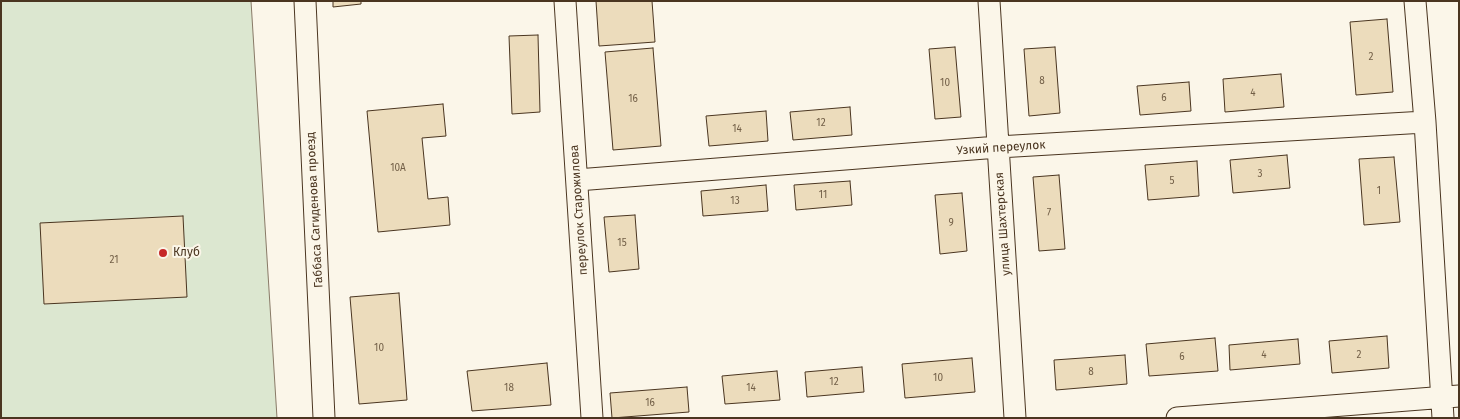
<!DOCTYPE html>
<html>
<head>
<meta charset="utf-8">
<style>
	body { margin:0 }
	#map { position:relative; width:1460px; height:419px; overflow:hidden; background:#fbf6e9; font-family:"Fira Sans",sans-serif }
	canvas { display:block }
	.frame { position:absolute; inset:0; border:2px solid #4a3520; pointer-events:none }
</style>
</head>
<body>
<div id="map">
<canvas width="1460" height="419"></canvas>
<div class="frame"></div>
</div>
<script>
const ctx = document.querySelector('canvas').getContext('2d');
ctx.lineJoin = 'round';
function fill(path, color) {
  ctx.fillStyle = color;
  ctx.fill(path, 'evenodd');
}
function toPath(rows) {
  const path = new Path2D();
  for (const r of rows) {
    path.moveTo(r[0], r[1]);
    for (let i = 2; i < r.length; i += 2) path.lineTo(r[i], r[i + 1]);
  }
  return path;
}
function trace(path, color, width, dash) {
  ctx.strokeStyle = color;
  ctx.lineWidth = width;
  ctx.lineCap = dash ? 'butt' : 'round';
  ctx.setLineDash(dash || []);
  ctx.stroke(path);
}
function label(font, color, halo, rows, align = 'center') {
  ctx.font = font + ' "Fira Sans",sans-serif';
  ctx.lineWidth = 4;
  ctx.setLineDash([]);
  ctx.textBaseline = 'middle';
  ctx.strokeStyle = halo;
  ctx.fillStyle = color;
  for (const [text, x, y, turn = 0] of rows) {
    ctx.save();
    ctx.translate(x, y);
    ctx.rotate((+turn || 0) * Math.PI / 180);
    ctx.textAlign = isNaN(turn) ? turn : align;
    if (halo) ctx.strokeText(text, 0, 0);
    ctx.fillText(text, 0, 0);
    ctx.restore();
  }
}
const green = toPath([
	[1,1,251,1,277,418,1,418,1,1]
]);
const building = toPath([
	[333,1,361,1,361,4,333,7,333,1],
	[596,1,652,1,655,42,599,46,596,1],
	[1387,19,1393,92,1356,95,1350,22,1387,19],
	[538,35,540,112,512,114,509,36,538,35],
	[955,47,961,117,935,119,929,49,955,47],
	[1055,47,1060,113,1029,116,1024,49,1055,47],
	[653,48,661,146,613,150,605,52,653,48],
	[1281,74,1284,107,1225,112,1223,79,1281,74],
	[1189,82,1191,111,1140,115,1137,86,1189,82],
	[443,104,446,136,422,138,428,199,448,197,450,225,378,232,367,111,443,104],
	[850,107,852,135,793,140,790,112,850,107],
	[766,111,768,141,709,146,706,116,766,111],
	[1287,155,1290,188,1233,193,1230,160,1287,155],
	[1394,157,1400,222,1364,225,1359,159,1394,157],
	[1197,161,1199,196,1148,200,1145,165,1197,161],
	[1059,175,1065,249,1039,251,1033,177,1059,175],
	[850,181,852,205,796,210,794,185,850,181],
	[766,185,768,211,703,216,701,191,766,185],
	[962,193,967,251,940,254,935,195,962,193],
	[635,215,639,269,609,272,604,217,635,215],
	[183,216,187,297,44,304,40,223,183,216],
	[399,293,407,400,359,404,350,297,399,293],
	[1387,336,1389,368,1332,373,1329,341,1387,336],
	[1215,338,1218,371,1149,376,1146,344,1215,338],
	[1298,339,1300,364,1230,370,1229,345,1298,339],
	[1125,355,1127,384,1056,390,1054,360,1125,355],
	[972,358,975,392,905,398,902,364,972,358],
	[547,363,551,405,472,411,467,371,547,363],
	[862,367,864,392,807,397,805,372,862,367],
	[777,371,780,400,725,404,722,376,777,371],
	[687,387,689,412,612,418,610,393,687,387]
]);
const minor = toPath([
	[305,1,324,418],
	[565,1,592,418],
	[989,1,1015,418],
	[1415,1,1425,122,1443,418],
	[577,180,998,147,1425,122],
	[1177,418,1459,396]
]);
const markers = [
	[163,253,5,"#c62828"]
];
const numberNames = [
	["2",1371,57],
	["8",1042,81],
	["10",945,83],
	["4",1253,93],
	["6",1164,98],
	["16",633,99],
	["12",821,123],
	["14",737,129],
	["10А",398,168],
	["3",1260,174],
	["5",1172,181],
	["1",1379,191],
	["11",823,195],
	["13",735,201],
	["7",1049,213],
	["9",951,223],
	["15",622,243],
	["21",114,260],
	["10",379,348],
	["4",1264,355],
	["2",1359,355],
	["6",1182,357],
	["8",1091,372],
	["10",938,378],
	["12",834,382],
	["18",509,388],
	["14",751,388],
	["16",650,403]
];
const streetNames = [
	["Узкий переулок",1001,148,-4],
	["Габбаса Сагиденова проезд",315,210,-93],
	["переулок Старожилова",579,210,-94],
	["улица Шахтерская",1003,224,-94]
];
const poiNames = [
	["Клуб",173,253]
];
fill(green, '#dce7d0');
trace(green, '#887966', 1);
fill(building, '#ecdcbc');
trace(building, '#4a3520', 1);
trace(minor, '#4a3520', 23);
trace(minor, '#fbf6e9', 21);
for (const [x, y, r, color] of markers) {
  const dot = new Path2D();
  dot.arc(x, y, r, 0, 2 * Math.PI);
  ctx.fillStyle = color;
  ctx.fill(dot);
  trace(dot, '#fbf6e9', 2);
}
label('10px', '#725f47', null, numberNames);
label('12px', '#4a3520', '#fbf6e9', streetNames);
label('12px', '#4a3520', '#fbf6e9', poiNames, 'left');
</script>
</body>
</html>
